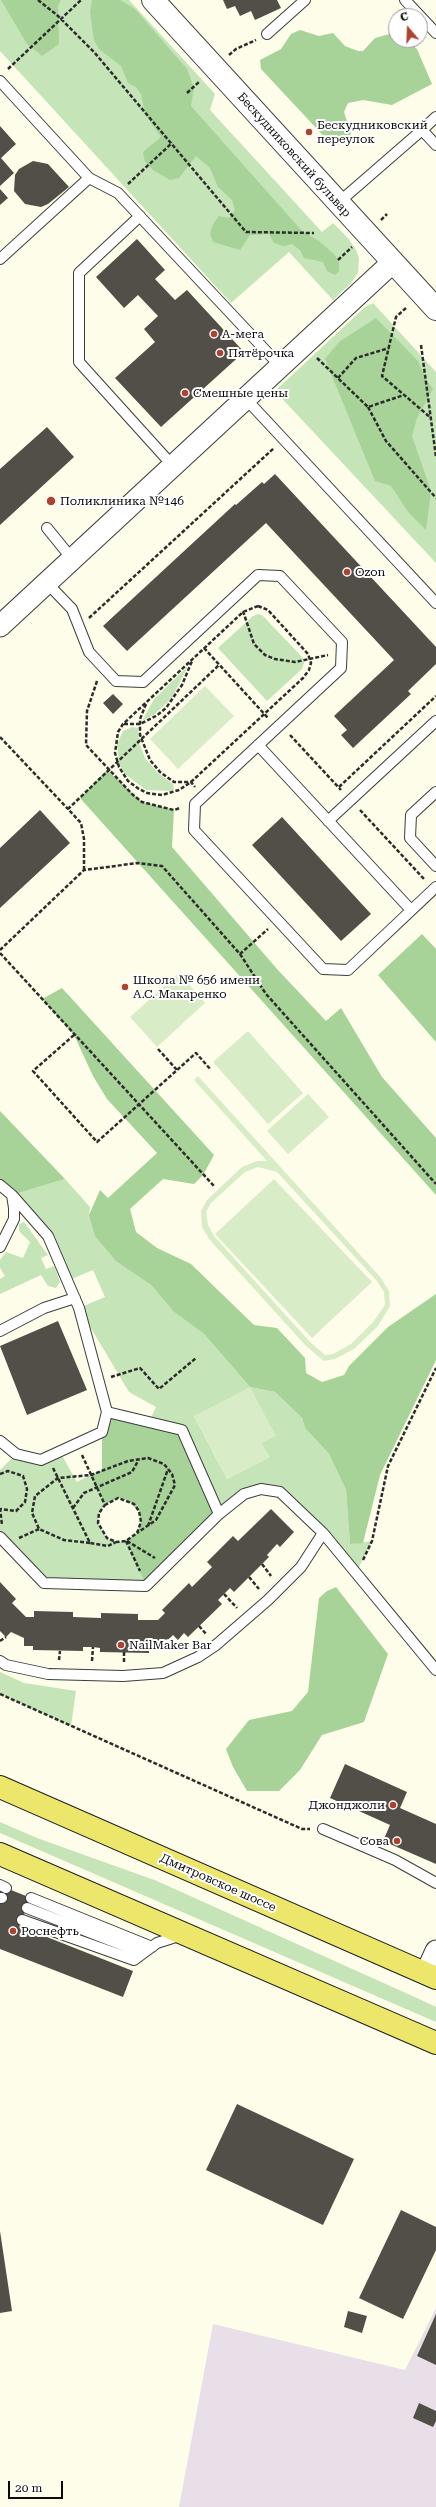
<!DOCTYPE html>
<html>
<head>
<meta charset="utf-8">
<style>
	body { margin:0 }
	#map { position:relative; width:436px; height:2507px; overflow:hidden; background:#fdfde9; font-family:"Roboto Serif",serif }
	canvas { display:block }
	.north { position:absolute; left:388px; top:8px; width:40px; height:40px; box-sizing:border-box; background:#fff; border:1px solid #9d9d9d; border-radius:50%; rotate:341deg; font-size:11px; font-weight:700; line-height:16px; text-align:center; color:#0a0a0a }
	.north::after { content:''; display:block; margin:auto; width:14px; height:18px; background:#ad4230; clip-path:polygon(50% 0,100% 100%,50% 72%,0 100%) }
	.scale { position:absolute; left:8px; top:2481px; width:55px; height:18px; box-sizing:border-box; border:2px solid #0a0a0a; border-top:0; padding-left:5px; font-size:12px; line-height:14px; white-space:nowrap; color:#0a0a0a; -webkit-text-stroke:3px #fff; paint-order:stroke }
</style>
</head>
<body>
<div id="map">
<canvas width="436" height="2507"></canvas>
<div class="north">С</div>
<div class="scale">20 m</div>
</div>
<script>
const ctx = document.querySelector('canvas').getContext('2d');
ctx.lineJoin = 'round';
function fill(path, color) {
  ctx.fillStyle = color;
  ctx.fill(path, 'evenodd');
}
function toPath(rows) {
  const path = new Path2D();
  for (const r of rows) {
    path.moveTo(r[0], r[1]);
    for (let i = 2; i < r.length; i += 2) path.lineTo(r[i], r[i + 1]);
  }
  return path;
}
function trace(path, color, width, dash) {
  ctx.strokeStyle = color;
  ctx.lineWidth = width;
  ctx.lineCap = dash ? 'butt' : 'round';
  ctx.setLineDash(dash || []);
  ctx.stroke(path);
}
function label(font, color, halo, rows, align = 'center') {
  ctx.font = font + ' "Roboto Serif",serif';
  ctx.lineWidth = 4;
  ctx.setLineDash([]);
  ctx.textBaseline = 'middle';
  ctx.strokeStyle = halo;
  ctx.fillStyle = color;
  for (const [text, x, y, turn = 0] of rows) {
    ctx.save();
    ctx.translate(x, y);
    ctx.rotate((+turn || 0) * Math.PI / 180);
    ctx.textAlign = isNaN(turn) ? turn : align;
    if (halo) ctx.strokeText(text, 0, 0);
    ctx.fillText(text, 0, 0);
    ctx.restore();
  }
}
const industrial = toPath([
	[436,2308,436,2507,179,2507,213,2324,405,2370]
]);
const green = toPath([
	[0,0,129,0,215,94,210,110,322,232,333,223,348,238,356,250,359,258,358,273,351,283,333,300,289,252,231,303,0,51],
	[373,303,436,372,436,563,275,391,365,307],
	[258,614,263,616,303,658,304,663,302,669,267,701,218,648,253,616],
	[188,666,172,698,155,714,142,721,154,699],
	[132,727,138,728,139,742,145,758,158,773,173,784,174,789,172,791,146,790,125,774,119,764,117,744,123,731],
	[65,1179,90,1207,89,1215,117,1262,151,1285,174,1312,204,1334,250,1387,275,1392,302,1418,305,1428,329,1454,346,1490,350,1544,372,1541,356,1573,280,1492,261,1489,219,1514,149,1422,156,1407,129,1392,79,1308,105,1297,93,1270,67,1281,48,1236,12,1195],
	[194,1416,261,1443,269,1457,227,1479],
	[24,1222,48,1255,41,1258,46,1269,54,1266,60,1282,56,1288,48,1286,41,1275,0,1294,0,1279,5,1276,0,1268,0,1260,6,1252,23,1258,30,1242,19,1231,19,1224],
	[60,1452,77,1482,91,1475,105,1505,99,1513,98,1523,107,1538,116,1542,126,1541,146,1586,44,1583,0,1537,0,1470,16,1454,41,1460],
	[0,1672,24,1683,76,1691,71,1726,0,1694],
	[0,1822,37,1838,157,1881,419,1999,436,2007,436,2022,0,1833]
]);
const forest = toPath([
	[1,0,61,0,58,6,59,44,42,56,27,44],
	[92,0,120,0,135,9,187,69,194,88,191,106,302,231,319,241,334,254,339,262,339,271,335,275,327,271,323,262,304,258,300,250,292,244,283,246,274,243,269,234,250,235,240,250,213,242,210,234,213,224,219,216,229,218,235,210,232,200,218,187,210,168,196,156,179,178,170,180,153,170,145,162,143,152,161,137,145,114,141,94,136,87,128,83,121,66,99,49,94,40,90,12],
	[300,30,319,36,333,33,345,46,358,51,363,51,375,38,393,33,396,35,396,40,406,40,417,49,432,84,392,105,363,100,348,103,344,112,351,134,341,144,332,145,261,69,260,60,281,49,291,34],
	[376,318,418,361,427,381,433,389,417,418,412,436,431,491,426,530,409,513,391,486,375,481,325,359,339,342],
	[107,770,142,802,174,810,172,847,277,969,326,1021,341,1008,382,1077,436,1138,436,1195,80,798],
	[422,934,436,949,436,1042,378,975],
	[62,988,214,1155,203,1175,194,1184,163,1179,130,1209,136,1232,157,1248,191,1264,254,1325,277,1328,305,1358,306,1373,322,1382,344,1375,349,1366,388,1327,436,1294,436,1360,380,1475,363,1543,350,1544,346,1490,329,1454,305,1428,302,1418,275,1392,250,1387,204,1334,174,1312,151,1285,117,1262,95,1236,89,1215,100,1190,108,1198,157,1153,107,1099,93,1076,74,1035,42,999],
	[0,1111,65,1179,12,1195,0,1185],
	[107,1412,182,1430,219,1514,146,1586,126,1541,137,1533,141,1522,139,1511,127,1500,118,1498,105,1505,91,1475,102,1470,102,1432],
	[336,1587,388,1654,364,1722,322,1735,300,1770,279,1791,247,1791,233,1767,226,1749,249,1720,292,1711,308,1692,319,1598,327,1591]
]);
const pitch = toPath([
	[205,686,234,716,178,769,150,739],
	[179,973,205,1003,157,1047,130,1017],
	[248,1031,303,1093,268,1124,213,1062],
	[198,1076,381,1278,389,1291,390,1306,378,1326,354,1349,335,1359,324,1361,306,1346,209,1239,202,1227,201,1211,207,1200,242,1167,257,1161,267,1161,194,1080],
	[258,1167,277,1172,377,1281,384,1292,385,1305,373,1322,351,1344,333,1354,325,1355,310,1342,214,1236,208,1225,206,1212,211,1203,245,1172],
	[308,1094,329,1117,288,1154,267,1131],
	[274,1179,372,1282,312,1338,215,1234],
	[250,1387,276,1436,261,1443,269,1458,227,1479,194,1416]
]);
const building = toPath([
	[223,0,277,0,281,8,255,20,251,11,240,16,235,6,227,9],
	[0,126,16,144,1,158,14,173,0,186],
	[33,161,48,164,69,187,48,204,41,207,25,204,14,191,15,175,19,169],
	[0,189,8,198,0,205],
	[137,239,165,270,155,279,175,300,187,290,244,352,161,427,115,378,155,342,144,329,158,316,138,295,124,308,96,277],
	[47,427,74,457,0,525,0,469],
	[275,474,436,647,436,664,408,691,411,694,353,748,341,735,347,730,334,716,394,660,266,523,127,651,103,626,235,504,236,505,262,482,264,484],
	[113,694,123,704,113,714,103,703],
	[40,810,70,843,0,908,0,848],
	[282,817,371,914,341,941,252,845],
	[58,1321,87,1390,27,1415,0,1346],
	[271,1509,294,1532,280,1547,277,1544,267,1555,269,1557,234,1592,230,1588,218,1600,222,1604,188,1637,184,1633,178,1640,173,1635,169,1639,158,1641,158,1648,149,1648,149,1653,100,1652,100,1648,93,1647,83,1647,83,1651,33,1650,33,1646,24,1646,24,1638,11,1632,6,1637,0,1631,0,1582,16,1599,12,1603,26,1617,34,1617,34,1611,73,1612,73,1617,101,1618,101,1613,138,1614,138,1620,158,1620,165,1613,162,1610,189,1583,192,1587,212,1567,207,1562,233,1536,238,1541],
	[345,1764,407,1792,400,1808,436,1824,436,1864,383,1841,390,1825,330,1798],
	[6,1888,31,1898,19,1926,133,1971,123,1997,0,1949,0,1903],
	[237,2104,354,2159,323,2225,206,2170],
	[401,2210,436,2227,436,2250,403,2319,359,2298],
	[0,2231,12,2311,0,2313],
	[348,2311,367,2316,362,2333,344,2327],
	[436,2314,436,2365,417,2356],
	[419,2403,436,2411,436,2421,433,2427,413,2418]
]);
const path = toPath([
	[38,0,57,15,94,52,246,232,314,233],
	[229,55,236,49,256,40],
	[8,69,81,0],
	[187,93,200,81],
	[128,184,172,143],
	[381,220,387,214],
	[338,260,352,247],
	[406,308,396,317,382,376,431,418],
	[421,345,436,457],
	[317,358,368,407,404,395],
	[338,378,356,358,389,348],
	[368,407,386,441,436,498],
	[258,606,268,610,308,654,311,663,309,670,303,678,191,782,179,790,162,795,147,793,139,789,128,781,119,767,115,753,118,732,123,724,243,612,258,606],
	[243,611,254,644,265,655,275,659,295,662,328,655],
	[89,618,274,448],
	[204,648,268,718],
	[97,681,87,711,86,745,132,794,142,802,174,810,180,808],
	[146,704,140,719,140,735,150,760,160,772,174,782,191,782,195,787],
	[124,724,140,724,156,716,166,708,182,685,192,661],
	[290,735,341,790],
	[0,737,68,809],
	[339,787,436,696],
	[360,810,424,879],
	[84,870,84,839,81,823,68,809,219,665],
	[0,950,84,870,138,863,162,866,240,954,268,929],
	[0,953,214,1186],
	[240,954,266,994,436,1184],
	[74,1035,33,1071,97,1142,196,1053,211,1070],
	[158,1049,177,1070],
	[111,1377,140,1368,159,1389,196,1358],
	[82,1455,105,1505,99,1513,98,1523,107,1538,116,1542,126,1541,137,1533,141,1522,139,1511,134,1504,118,1498,105,1505],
	[53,1468,90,1543,108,1546,116,1542],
	[0,1474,8,1471,23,1476,27,1489,25,1502,16,1511,1,1509],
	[0,1508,2,1525],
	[73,1508,84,1493,132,1472,139,1459],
	[148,1526,168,1469],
	[19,1538,39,1529],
	[126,1541,140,1571],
	[127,1541,155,1558],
	[90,1543,64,1540,39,1529,32,1513,35,1496,58,1478,91,1475,128,1461,148,1458,164,1464,172,1474,175,1485,156,1520,137,1533],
	[363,1560,372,1541,388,1466,436,1368],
	[262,1564,271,1576],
	[249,1577,259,1589],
	[224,1594,237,1608],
	[199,1626,207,1635],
	[0,1641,6,1637],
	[59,1660,60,1651],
	[92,1661,93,1647],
	[124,1662,124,1652],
	[0,1694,302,1829,310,1829]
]);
const service = toPath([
	[405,0,436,33],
	[267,34,305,0],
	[0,81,89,178,118,193,281,367],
	[422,130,436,117],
	[338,203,422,130,436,145],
	[140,216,79,273,79,362,173,466],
	[0,259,89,178],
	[246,399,436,603],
	[47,528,73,560],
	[47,583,72,609,89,652,116,681,143,682,258,575,280,576,342,642,341,668,195,804,194,830,323,969,348,970,436,887],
	[258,745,411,910],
	[436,792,411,815,410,838,436,866],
	[328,821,436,721],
	[0,1185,12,1195,14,1208,14,1219,0,1247],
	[12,1195,48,1236,79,1308,107,1412,182,1430,219,1514],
	[0,1331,44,1308,75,1298],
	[0,1441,16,1454,41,1460,102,1432,107,1412],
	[0,1537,44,1583,146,1586,219,1514,244,1494,261,1489,280,1492,323,1533,436,1670],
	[0,1661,6,1665,48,1674,123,1676,163,1673,198,1657,216,1645,268,1600,301,1567,323,1533],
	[323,1829,395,1860,436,1883],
	[0,1885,6,1888],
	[0,1898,2,1898],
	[31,1898,152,1947],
	[27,1908,143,1953],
	[22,1920,134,1960,157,1943,182,1935]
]);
const minor = toPath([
	[0,626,393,262],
	[426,1973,436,1951]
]);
const tertiary = toPath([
	[153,0,436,309]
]);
const primary = toPath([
	[0,1787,436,1978],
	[0,1854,436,2043]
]);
const markers = [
	[309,132,4,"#ad4230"],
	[214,334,4,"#ad4230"],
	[220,353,4,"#ad4230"],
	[185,393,4,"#ad4230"],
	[51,501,5,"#ad4230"],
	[347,572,4,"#ad4230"],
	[125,987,4,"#ad4230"],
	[121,1645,4,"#ad4230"],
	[393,1805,4,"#ad4230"],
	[397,1841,4,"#ad4230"],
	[13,1931,4,"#ad4230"]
];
const poiNames = [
	["Бескудниковский",317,125],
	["переулок",317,139],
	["А-мега",222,334],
	["Пятёрочка",228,353],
	["Смешные цены",193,393],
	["Поликлиника №146",60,501],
	["Ozon",355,572],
	["Школа № 656 имени",133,980],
	["А.С. Макаренко",133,994],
	["NailMaker Bar",129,1645],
	["Джонджоли",385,1805,"right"],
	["Сова",389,1841,"right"],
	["Роснефть",21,1931]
];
const streetNames = [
	["Бескудниковский бульвар",294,155,48],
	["Дмитровское шоссе",218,1883,24]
];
fill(industrial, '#e9dfe8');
fill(green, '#c5e4b7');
fill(forest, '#a7d398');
fill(pitch, '#d8ecc8');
fill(building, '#524e48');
trace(service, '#3d3d3d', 12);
trace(minor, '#3d3d3d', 23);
trace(tertiary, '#3d3d3d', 24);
trace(primary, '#1b1b1b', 24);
trace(path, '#2c2c2c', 2.5, [4, 2]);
trace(service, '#fff', 10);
trace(minor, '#fff', 21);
trace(tertiary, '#fff', 22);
trace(primary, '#ece66a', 22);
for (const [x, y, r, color] of markers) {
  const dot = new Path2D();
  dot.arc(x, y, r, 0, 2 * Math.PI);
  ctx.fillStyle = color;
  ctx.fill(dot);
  trace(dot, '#fff', 1.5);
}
label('12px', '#0a0a0a', '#fff', poiNames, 'left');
label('12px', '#0a0a0a', '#fff', streetNames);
</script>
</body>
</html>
